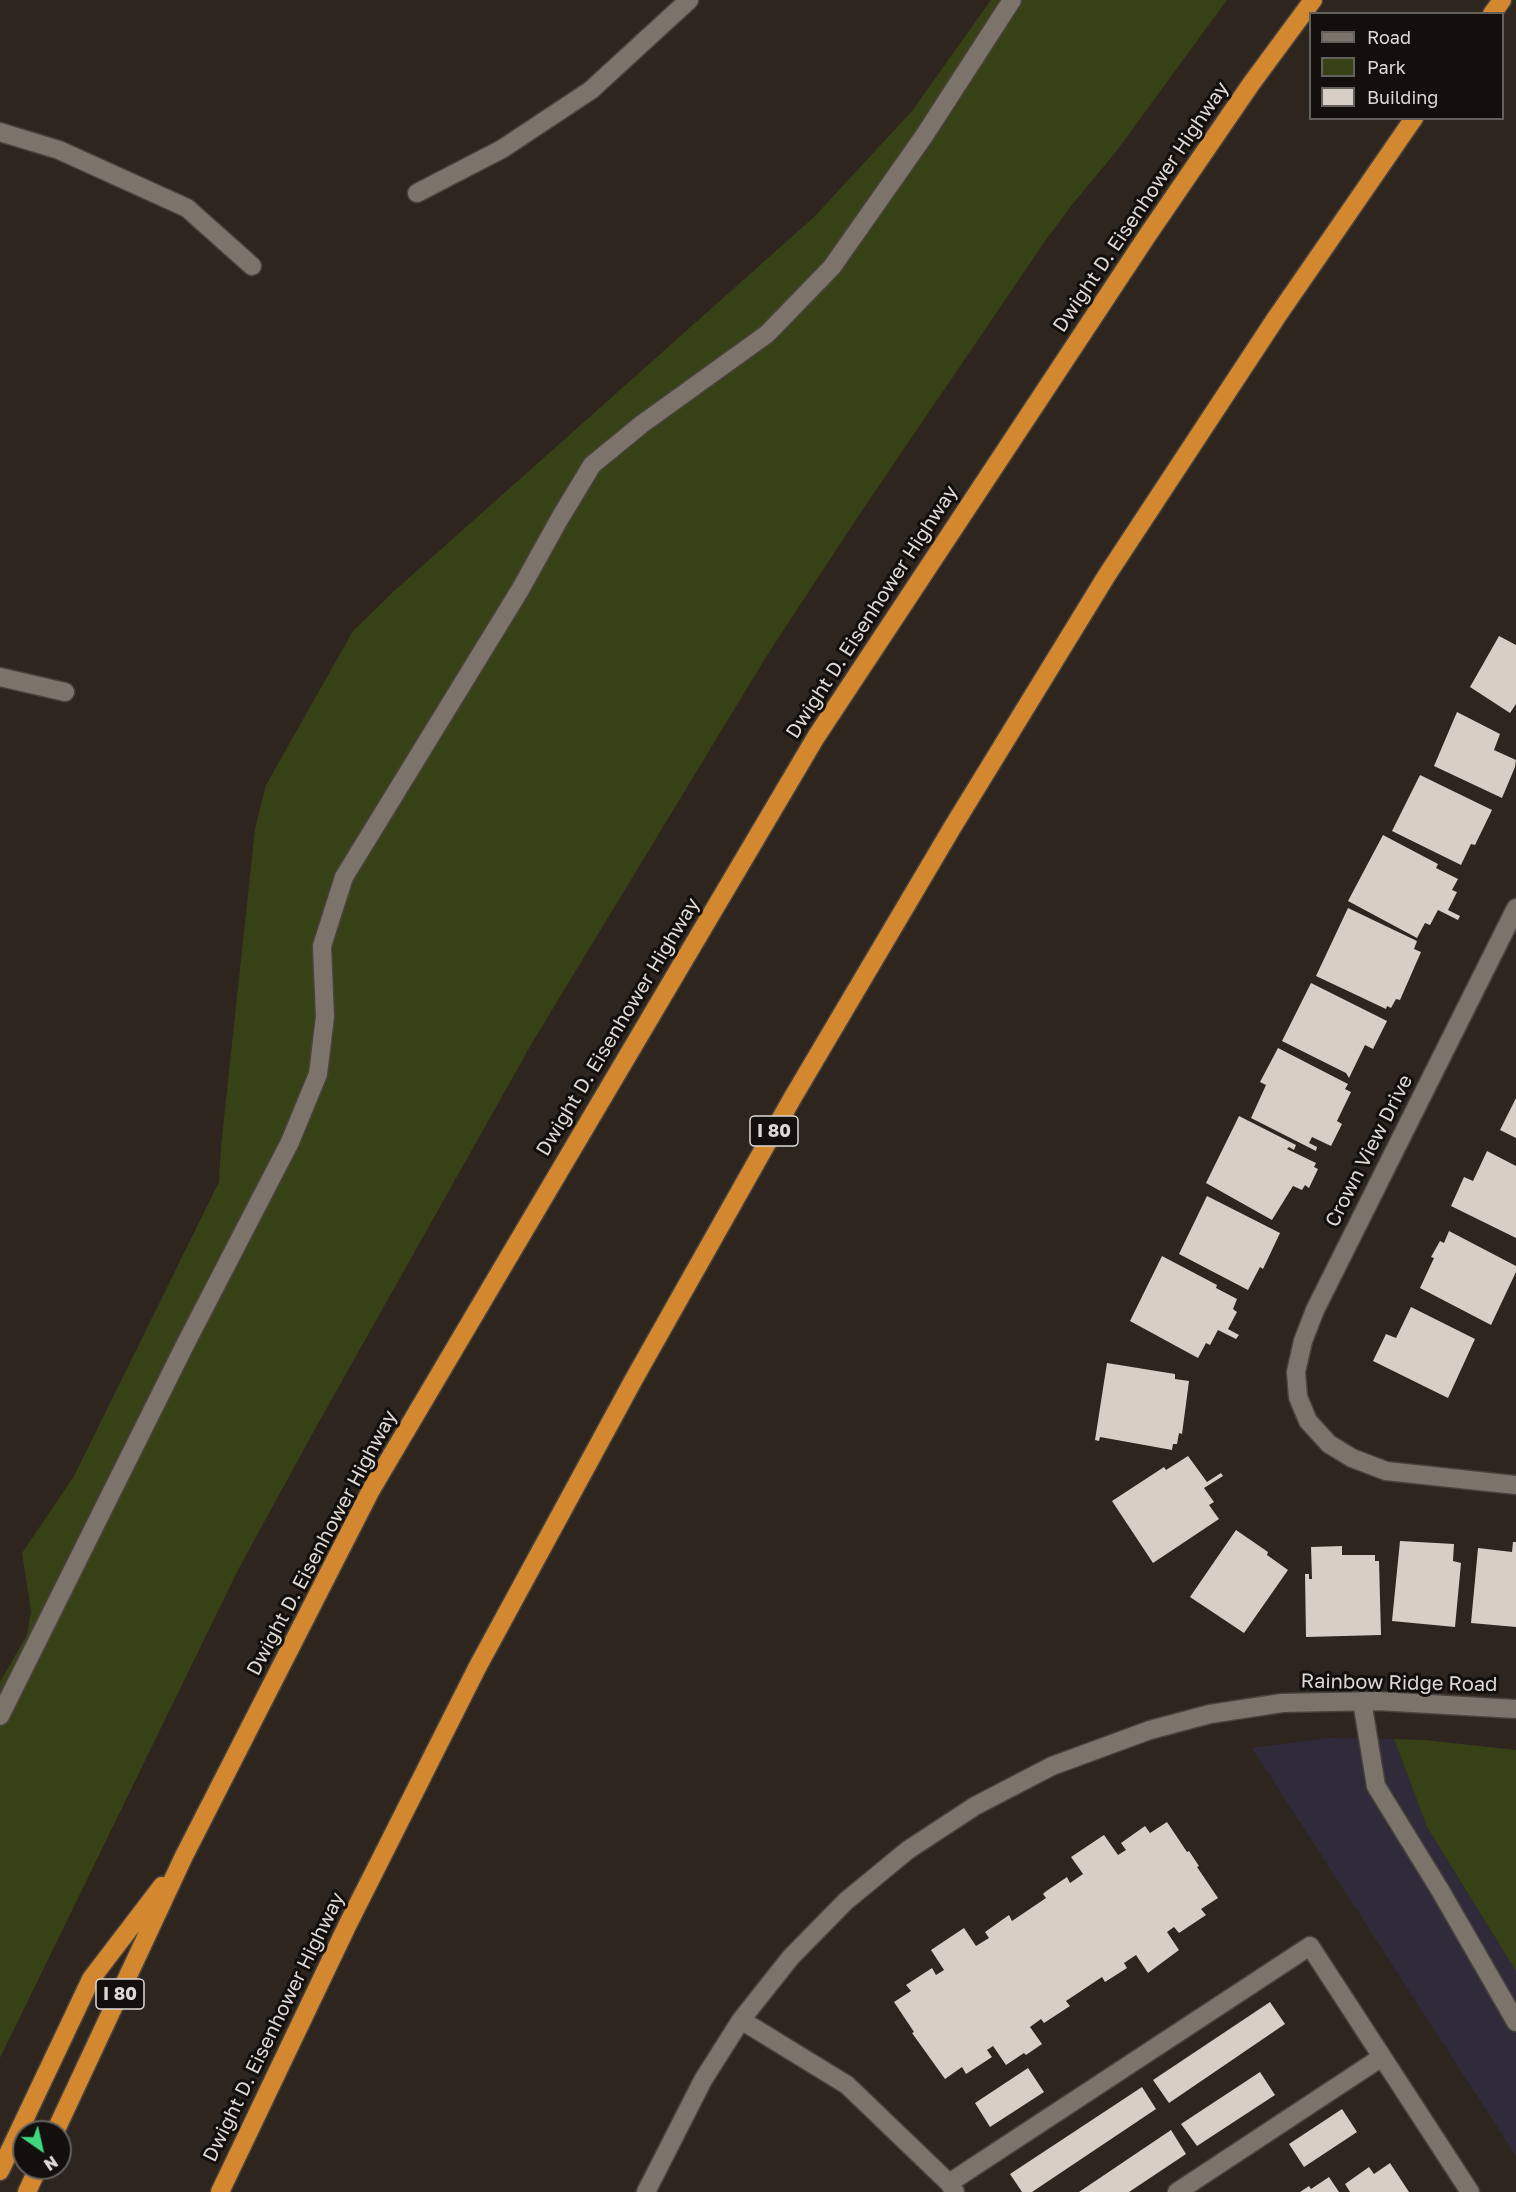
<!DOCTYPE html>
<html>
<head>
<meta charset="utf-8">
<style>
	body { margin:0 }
	#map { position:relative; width:1516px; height:2192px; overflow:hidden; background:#2d251e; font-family:"Golos Text",sans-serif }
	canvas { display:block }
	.legend { position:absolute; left:1309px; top:12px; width:195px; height:108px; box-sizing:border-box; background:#120f0c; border:2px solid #64605c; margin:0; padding:8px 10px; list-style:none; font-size:18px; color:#ded9d4 }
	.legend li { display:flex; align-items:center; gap:12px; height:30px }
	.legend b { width:30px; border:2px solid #64605c }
	.north { position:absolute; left:12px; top:2120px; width:60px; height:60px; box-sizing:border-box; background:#120f0c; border:2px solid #64605c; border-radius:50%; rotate:146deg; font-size:16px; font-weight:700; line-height:24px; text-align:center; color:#ded9d4 }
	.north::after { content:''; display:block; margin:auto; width:21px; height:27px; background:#3fd77d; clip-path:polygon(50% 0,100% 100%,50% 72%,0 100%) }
</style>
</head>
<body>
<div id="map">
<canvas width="1516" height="2192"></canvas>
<ul class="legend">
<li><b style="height:8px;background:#7c736a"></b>Road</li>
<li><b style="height:16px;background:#374116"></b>Park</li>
<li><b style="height:16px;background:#d8cec5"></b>Building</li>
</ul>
<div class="north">N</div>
</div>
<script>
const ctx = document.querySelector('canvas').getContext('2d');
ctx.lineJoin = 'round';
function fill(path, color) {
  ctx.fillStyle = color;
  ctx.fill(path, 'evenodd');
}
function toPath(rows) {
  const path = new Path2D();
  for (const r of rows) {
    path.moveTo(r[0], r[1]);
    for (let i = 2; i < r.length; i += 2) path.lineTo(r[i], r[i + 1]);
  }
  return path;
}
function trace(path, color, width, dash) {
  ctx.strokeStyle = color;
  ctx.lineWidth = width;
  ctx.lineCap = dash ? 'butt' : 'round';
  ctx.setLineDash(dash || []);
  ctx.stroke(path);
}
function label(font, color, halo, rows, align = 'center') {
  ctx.font = font + ' "Golos Text",sans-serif';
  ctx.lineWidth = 6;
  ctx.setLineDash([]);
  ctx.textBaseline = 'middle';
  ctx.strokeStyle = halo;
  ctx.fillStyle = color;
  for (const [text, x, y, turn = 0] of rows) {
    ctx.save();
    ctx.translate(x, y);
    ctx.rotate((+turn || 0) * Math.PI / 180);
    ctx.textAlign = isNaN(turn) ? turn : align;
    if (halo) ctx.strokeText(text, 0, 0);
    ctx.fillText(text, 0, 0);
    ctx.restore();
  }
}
const industrial = toPath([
	[1327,1738,1394,1739,1427,1827,1516,1971,1516,2156,1252,1748]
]);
const green = toPath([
	[991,0,1227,0,1115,153,1071,206,1043,244,857,518,766,657,532,1043,315,1429,238,1570,0,2058,0,1682,27,1635,31,1611,22,1553,74,1476,219,1182,221,1146,255,829,266,785,353,631,392,593,814,217,912,111],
	[1394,1739,1425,1740,1516,1750,1516,1971,1427,1827]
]);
const building = toPath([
	[1499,636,1516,645,1516,704,1510,713,1470,687],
	[1457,712,1500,734,1494,750,1516,760,1515,767,1502,798,1434,766],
	[1420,775,1492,810,1475,845,1471,844,1461,865,1392,831],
	[1383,835,1438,864,1436,868,1458,879,1452,890,1457,892,1448,910,1460,916,1458,920,1438,910,1430,925,1425,923,1417,938,1348,901],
	[1348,908,1417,941,1414,949,1421,952,1400,1000,1396,999,1391,1008,1387,1006,1386,1009,1316,976],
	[1311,983,1387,1021,1373,1049,1365,1045,1349,1078,1346,1073,1282,1041],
	[1278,1048,1348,1084,1345,1089,1351,1092,1337,1121,1342,1124,1331,1146,1312,1137,1309,1143,1317,1147,1316,1151,1251,1118,1266,1085,1260,1082],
	[1516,1098,1516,1138,1500,1130],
	[1239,1116,1296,1145,1294,1150,1289,1147,1287,1149,1316,1163,1314,1167,1318,1169,1309,1188,1305,1185,1302,1190,1293,1186,1272,1220,1206,1183],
	[1487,1151,1516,1166,1516,1238,1451,1206,1464,1177,1473,1181],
	[1207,1196,1280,1233,1263,1269,1260,1267,1248,1290,1179,1254],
	[1449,1231,1516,1266,1516,1272,1491,1325,1420,1288,1434,1258,1431,1257,1440,1241,1444,1243],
	[1162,1256,1217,1285,1216,1288,1237,1299,1233,1309,1237,1312,1228,1329,1239,1335,1236,1339,1218,1330,1210,1345,1206,1343,1198,1358,1130,1321],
	[1411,1307,1475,1339,1448,1398,1373,1361,1386,1334,1396,1338],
	[1107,1363,1175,1374,1175,1379,1189,1381,1182,1434,1179,1433,1177,1444,1173,1444,1172,1450,1100,1437,1099,1441,1095,1440],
	[1188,1456,1207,1482,1221,1473,1223,1476,1204,1488,1214,1502,1209,1505,1219,1519,1153,1563,1112,1501,1164,1467,1166,1470],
	[1236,1530,1268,1552,1267,1555,1288,1570,1244,1633,1190,1597],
	[1400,1541,1454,1544,1453,1561,1461,1563,1455,1627,1392,1621],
	[1513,1542,1516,1542,1516,1627,1471,1623,1478,1548,1512,1552],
	[1342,1546,1342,1555,1375,1555,1375,1561,1379,1561,1381,1635,1306,1637,1305,1574,1309,1574,1309,1579,1312,1579,1311,1547],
	[1167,1822,1187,1852,1189,1851,1199,1866,1197,1867,1218,1898,1201,1909,1206,1915,1179,1933,1174,1927,1167,1932,1179,1950,1148,1973,1136,1955,1124,1963,1127,1968,1105,1982,1102,1977,1066,2001,1070,2006,1044,2023,1041,2019,1030,2027,1042,2044,1026,2055,1024,2053,1006,2065,993,2046,987,2050,992,2057,966,2074,962,2067,945,2079,912,2033,914,2032,894,2002,911,1991,906,1985,932,1968,936,1975,944,1970,931,1950,964,1928,976,1946,989,1938,985,1932,1009,1915,1012,1921,1046,1898,1043,1894,1045,1892,1067,1877,1070,1883,1083,1874,1071,1857,1104,1835,1118,1855,1126,1850,1121,1843,1145,1826,1150,1833],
	[1270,2002,1285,2024,1169,2103,1153,2080],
	[1028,2068,1044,2092,990,2127,975,2103],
	[1260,2072,1275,2095,1197,2146,1181,2124],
	[1142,2087,1156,2109,1032,2192,1022,2192,1010,2174],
	[1342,2109,1357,2132,1304,2167,1289,2144],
	[1171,2130,1186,2154,1129,2192,1079,2192],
	[1390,2163,1409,2192,1350,2192,1345,2184,1369,2167,1374,2174],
	[1329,2177,1339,2192,1300,2192,1309,2186,1311,2189]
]);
const minor = toPath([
	[0,132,59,150,187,208,252,266],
	[417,193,502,149,591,90,689,0],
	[0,677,65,692],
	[1516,908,1315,1310,1303,1341,1296,1372,1298,1397,1308,1421,1329,1444,1352,1458,1386,1471,1516,1485],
	[1362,1701,1376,1786,1440,1890,1516,2022],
	[0,1716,186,1343,290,1142,318,1074,325,1017,322,946,344,877,520,590,560,518,592,465,642,424,767,334,832,267,924,136,1012,0],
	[741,2020,847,2085,949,2183,955,2192],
	[949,2183,1310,1946,1470,2192],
	[646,2192,703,2080,741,2020,791,1957,846,1901,908,1850,975,1806,1052,1766,1150,1730,1210,1714,1282,1703,1378,1701,1516,1709],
	[1177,2192,1382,2057]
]);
const highway = toPath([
	[1492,14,1502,0],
	[55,2132,184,1856,371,1490,816,737,1147,236,1251,84,1313,0],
	[0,2171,91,1979,162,1886],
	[27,2192,38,2168],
	[220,2192,348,1924,478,1666,634,1379,793,1097,952,828,1107,575,1276,318,1414,118]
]);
const shields = [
	[774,1131,48],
	[120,1994,48]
];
const shieldNames = [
	["I 80",774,1131],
	["I 80",120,1994]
];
const streetNames = [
	["Dwight D. Eisenhower Highway",1141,207,-56],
	["Dwight D. Eisenhower Highway",872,612,-57],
	["Dwight D. Eisenhower Highway",618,1027,-59],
	["Crown View Drive",1369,1151,-63],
	["Dwight D. Eisenhower Highway",322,1543,-62],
	["Rainbow Ridge Road",1399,1683,1],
	["Dwight D. Eisenhower Highway",274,2027,-64]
];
fill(industrial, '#302b3b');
fill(green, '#374116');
fill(building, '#d8cec5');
trace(minor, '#49433d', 21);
trace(highway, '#49433d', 21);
trace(minor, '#7c736a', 18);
trace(highway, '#d3872f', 18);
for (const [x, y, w] of shields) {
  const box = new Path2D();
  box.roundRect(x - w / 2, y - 15, w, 30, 4.5);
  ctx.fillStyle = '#120f0c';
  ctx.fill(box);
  trace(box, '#ded9d4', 1.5);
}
label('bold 18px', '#ded9d4', null, shieldNames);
label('20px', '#ded9d4', '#120f0c', streetNames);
</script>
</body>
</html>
